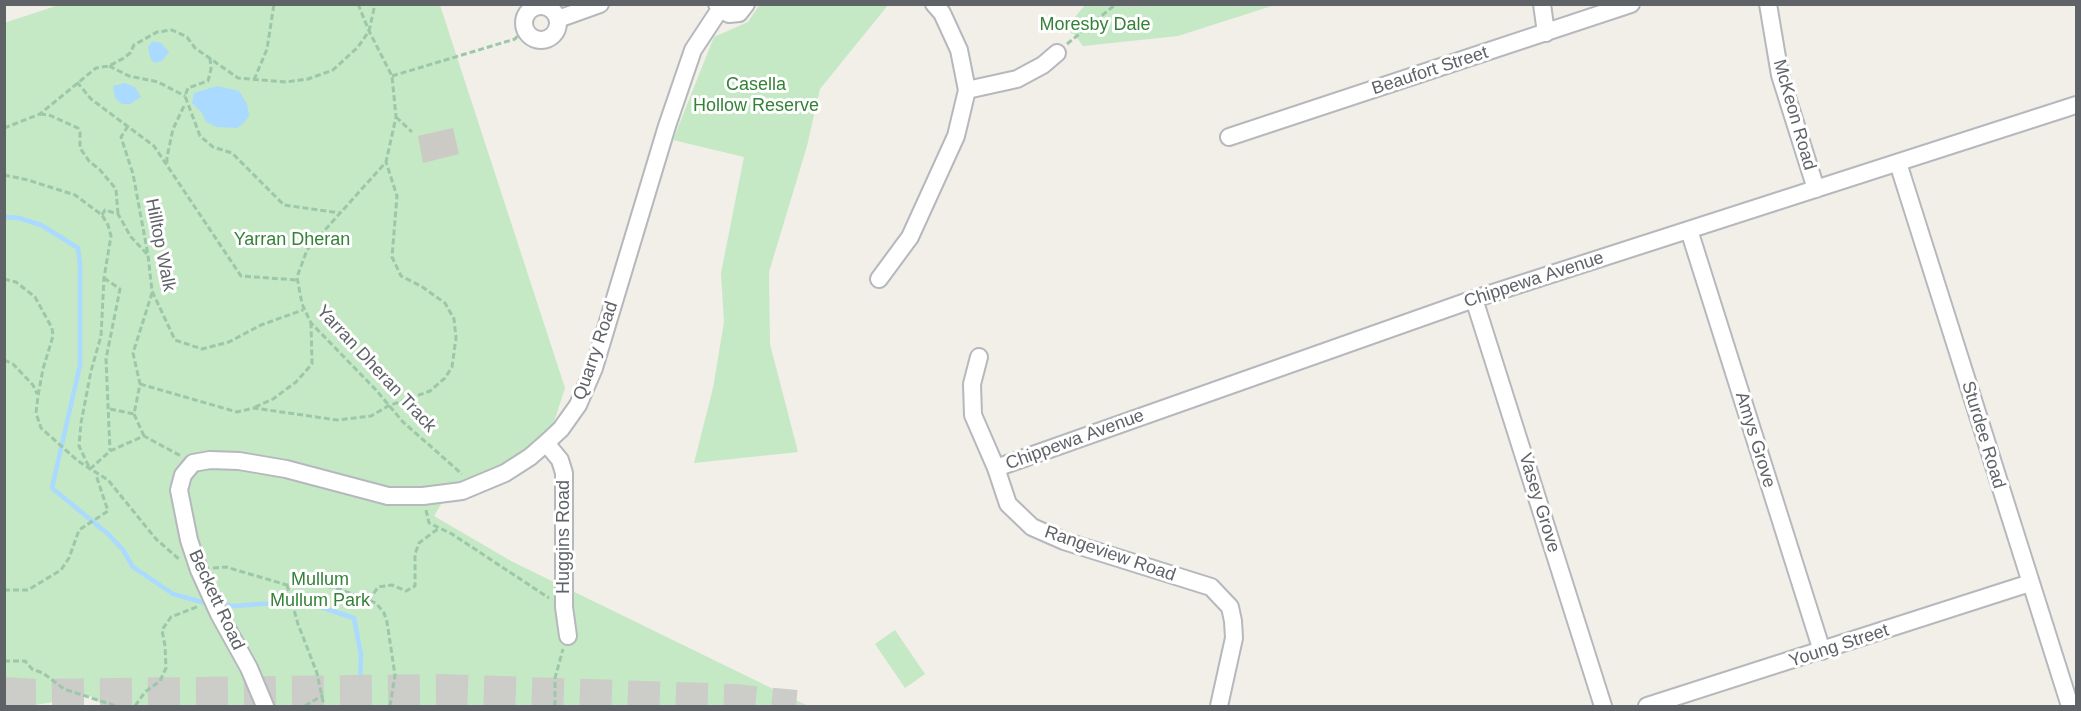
<!DOCTYPE html>
<html>
<head>
<meta charset="utf-8">
<style>
	body { margin:0 }
	#map { position:relative; width:2081px; height:711px; overflow:hidden; background:#f1efe8; font-family:Helvetica,sans-serif }
	canvas { display:block }
	.frame { position:absolute; inset:0; border:6px solid #5f6368; pointer-events:none }
</style>
</head>
<body>
<div id="map">
<canvas width="2081" height="711"></canvas>
<div class="frame"></div>
</div>
<script>
const ctx = document.querySelector('canvas').getContext('2d');
ctx.lineJoin = 'round';
function fill(path, color) {
  ctx.fillStyle = color;
  ctx.fill(path, 'evenodd');
}
function toPath(rows) {
  const path = new Path2D();
  for (const r of rows) {
    if (r.length === 3) {
      path.moveTo(r[0] + r[2], r[1]);
      path.arc(r[0], r[1], r[2], 0, 2 * Math.PI);
      continue;
    }
    path.moveTo(r[0], r[1]);
    for (let i = 2; i < r.length; i += 2) path.lineTo(r[i], r[i + 1]);
  }
  return path;
}
function trace(path, color, width, dash) {
  ctx.strokeStyle = color;
  ctx.lineWidth = width;
  ctx.lineCap = dash ? 'butt' : 'round';
  ctx.setLineDash(dash || []);
  ctx.stroke(path);
}
function label(font, color, halo, rows, align = 'center') {
  ctx.font = font + ' Helvetica,sans-serif';
  ctx.lineWidth = 6;
  ctx.setLineDash([]);
  ctx.textBaseline = 'middle';
  ctx.strokeStyle = halo;
  ctx.fillStyle = color;
  for (const [text, x, y, turn = 0] of rows) {
    ctx.save();
    ctx.translate(x, y);
    ctx.rotate((+turn || 0) * Math.PI / 180);
    ctx.textAlign = isNaN(turn) ? turn : align;
    if (halo) ctx.strokeText(text, 0, 0);
    ctx.fillText(text, 0, 0);
    ctx.restore();
  }
}
const green = toPath([
	[62,4,440,5,565,388,552,428,536,443,497,469,453,484,434,516,511,561,808,706,105,706,90,696,29,706,5,706,4,23],
	[760,4,888,5,820,89,807,146,769,272,770,344,798,452,694,463,713,388,724,322,721,273,744,157,673,140,714,37,748,22],
	[1085,5,1085,4,1275,5,1178,36,1083,46,1075,35,1065,29],
	[895,630,925,674,905,688,875,644]
]);
const water = toPath([
	[153,41,161,43,169,52,162,61,156,63,152,61,150,57,148,47],
	[124,83,135,87,141,97,130,104,122,104,115,98,113,86],
	[217,86,239,91,247,104,249,116,244,123,237,128,217,127,206,122,202,113,192,103,194,93]
]);
const stream = toPath([
	[4,217,19,218,41,225,78,248,80,264,80,365,52,488,108,534,123,550,133,567,173,594,209,604],
	[218,604,234,606,302,601,354,618,361,655,359,706]
]);
const building = toPath([
	[453,128,459,154,423,163,418,136]
]);
const highwayTunnel = toPath([
	[4,693,35,695,440,690,734,700,796,706]
]);
const path = toPath([
	[358,4,369,31,392,76,396,117,386,162,307,250,297,277,302,304,311,323,376,390,403,422,462,474],
	[1067,44,1116,4],
	[210,58,211,69,208,81,188,88,185,96,200,136,213,147,232,153,284,205,340,213],
	[109,66,129,76,158,82,185,96],
	[392,76,515,39,524,29],
	[254,80,267,49,274,4],
	[77,82,91,99,154,146,241,276,297,280],
	[40,114,49,115,78,128,80,133,80,148,89,161,100,170,116,189,118,214],
	[396,117,412,132],
	[128,126,121,137,133,174,148,255,152,291,175,340,202,349,229,342,261,325,303,310],
	[4,128,40,114,96,68,109,66,124,58,130,53,134,45,157,32,172,30,187,37,195,48,238,78,286,82,308,79,333,70,358,47,369,31,375,4],
	[167,163,167,157,173,129,185,104],
	[4,175,28,180,75,195,102,215,108,225,111,236,104,278,101,336,91,371,81,423,79,446,90,469,110,451,144,436,181,456],
	[102,215,105,210,118,214,131,237,147,254],
	[104,278,120,289,106,359,110,451],
	[4,279,16,282,35,297,52,328,53,336,43,369,38,396,36,413,41,428,78,461,108,480,156,539,180,560],
	[4,360,13,364,33,385,37,394],
	[140,384,237,412,254,408,337,420,371,416,388,406,430,391,445,378,452,367,456,338,454,319,445,303,421,286,401,276,392,257,397,196,386,162],
	[255,407,273,399,296,382,312,364,311,323],
	[110,409,134,414],
	[144,436,134,414,140,384,133,353,152,293],
	[426,510,429,523,452,534,549,598],
	[213,568,226,567,287,585,334,587,376,603,384,613,387,622,395,675,390,706],
	[287,585,298,624,317,673,324,706],
	[4,590,28,590,61,570,69,558,79,530,108,511,96,475],
	[369,601,378,587,392,585,406,591,415,586,415,554,419,543,439,528],
	[4,661,25,661,32,669,43,673,64,689,116,706],
	[135,706,145,692,160,681,166,668,165,646,162,630,171,617,199,606],
	[305,706,323,695],
	[555,706,555,678,563,649]
]);
const street = toPath([
	[717,4,720,9,729,14,739,13,746,4],
	[1542,4,1546,33],
	[1768,4,1780,75,1816,189],
	[541,23,17],
	[558,19,600,4],
	[967,90,1017,79,1043,65,1057,53],
	[1229,137,1631,4],
	[1898,163,2070,706],
	[1689,230,1822,651],
	[879,279,910,237,956,136,967,90,959,50,942,13,934,4],
	[1474,299,1603,706],
	[979,357,972,384,973,415,996,468,1008,504,1032,527,1064,541,1211,587,1230,607,1233,621,1234,638,1219,706],
	[546,443,560,460,564,473,564,607,568,636],
	[996,468,1474,299,2076,105],
	[265,706,249,668,219,614,199,570,189,540,179,490,183,475,193,463,210,460,239,461,286,469,388,496,423,496,462,491,505,473,530,457,546,443,561,429,578,405,594,368,667,126,693,50,720,9],
	[1647,706,2030,583]
]);
const parkNames = [
	["Moresby Dale",1095,25],
	["Casella",756,85],
	["Hollow Reserve",756,106],
	["Yarran Dheran",292,240],
	["Mullum",320,580],
	["Mullum Park",320,601]
];
const streetNames = [
	["Beaufort Street",1430,71,-18],
	["McKeon Road",1794,115,74],
	["Hilltop Walk",160,245,79],
	["Chippewa Avenue",1534,280,-18],
	["Quarry Road",596,351,-71],
	["Yarran Dheran Track",376,369,47],
	["Sturdee Road",1983,435,73],
	["Chippewa Avenue",1075,440,-20],
	["Amys Grove",1755,440,73],
	["Vasey Grove",1539,503,73],
	["Huggins Road",564,537,-90],
	["Rangeview Road",1110,554,19],
	["Beckett Road",216,600,65],
	["Young Street",1839,646,-18]
];
fill(green, '#c5e8c5');
fill(water, '#aadaff');
trace(stream, '#aadaff', 4.5);
fill(building, '#cccac5');
trace(highwayTunnel, '#ccccc8', 32, [32, 16]);
trace(street, '#b5b8bc', 20);
trace(path, '#9cc7a9', 3, [6, 3]);
trace(street, '#fff', 16);
label('18px', '#348238', '#fff', parkNames);
label('18px', '#5f6368', '#fff', streetNames);
</script>
</body>
</html>
